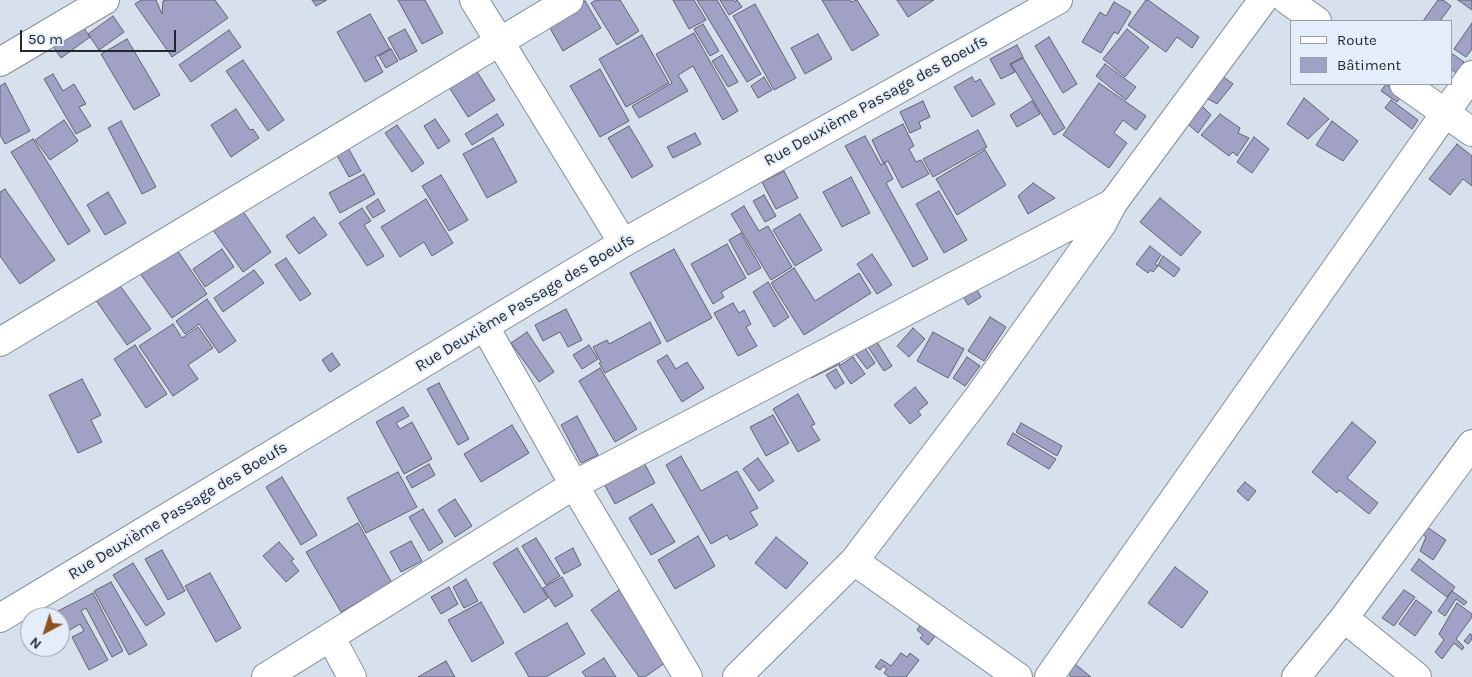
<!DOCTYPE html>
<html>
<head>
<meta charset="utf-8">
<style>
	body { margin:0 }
	#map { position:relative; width:1472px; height:677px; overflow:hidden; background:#d6e1ed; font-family:Karla,sans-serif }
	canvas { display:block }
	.legend { position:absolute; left:1290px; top:20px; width:162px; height:65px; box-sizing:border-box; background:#e4eefa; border:1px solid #979fa8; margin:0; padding:6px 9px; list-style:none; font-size:15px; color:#24282d }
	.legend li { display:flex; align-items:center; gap:10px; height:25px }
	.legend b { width:25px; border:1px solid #979fa8 }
	.north { position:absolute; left:20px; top:607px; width:50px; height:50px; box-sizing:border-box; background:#e4eefa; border:1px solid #979fa8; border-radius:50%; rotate:220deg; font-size:14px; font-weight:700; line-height:20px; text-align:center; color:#24282d }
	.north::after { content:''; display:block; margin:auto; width:18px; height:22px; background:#91511a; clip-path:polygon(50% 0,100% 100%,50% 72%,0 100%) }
	.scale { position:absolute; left:20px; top:30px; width:156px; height:22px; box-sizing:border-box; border:2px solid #24282d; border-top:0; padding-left:6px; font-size:15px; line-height:18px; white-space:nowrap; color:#24282d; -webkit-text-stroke:4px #e4eefa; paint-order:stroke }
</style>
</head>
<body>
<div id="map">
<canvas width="1472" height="677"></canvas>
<ul class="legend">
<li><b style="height:6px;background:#fff"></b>Route</li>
<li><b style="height:14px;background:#a0a1c4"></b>Bâtiment</li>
</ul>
<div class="north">N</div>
<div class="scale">50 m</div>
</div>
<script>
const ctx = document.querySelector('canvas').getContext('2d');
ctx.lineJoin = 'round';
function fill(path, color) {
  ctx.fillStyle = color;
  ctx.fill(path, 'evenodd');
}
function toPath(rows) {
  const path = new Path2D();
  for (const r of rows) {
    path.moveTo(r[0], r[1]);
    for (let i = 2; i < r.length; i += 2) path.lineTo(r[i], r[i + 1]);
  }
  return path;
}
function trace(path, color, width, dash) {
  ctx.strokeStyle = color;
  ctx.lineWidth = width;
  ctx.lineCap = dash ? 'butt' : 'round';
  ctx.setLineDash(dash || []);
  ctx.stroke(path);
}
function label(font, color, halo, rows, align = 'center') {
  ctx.font = font + ' Karla,sans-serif';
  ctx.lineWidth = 4;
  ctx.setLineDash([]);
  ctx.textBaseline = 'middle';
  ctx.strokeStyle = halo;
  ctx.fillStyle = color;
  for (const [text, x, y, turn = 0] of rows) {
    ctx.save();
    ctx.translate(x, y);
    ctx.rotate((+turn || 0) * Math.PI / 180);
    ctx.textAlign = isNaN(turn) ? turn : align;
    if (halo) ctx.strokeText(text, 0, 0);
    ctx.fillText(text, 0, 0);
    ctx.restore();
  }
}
const building = toPath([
	[141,0,156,0,162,14,163,1,166,0,215,0,228,18,172,57,135,4,141,0],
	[312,0,327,0,316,6,312,0],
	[398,0,425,0,443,33,422,44,398,0],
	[596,0,620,0,639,31,617,45,591,3,596,0],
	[673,0,694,0,706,20,689,29,673,0],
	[697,0,717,0,761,74,747,82,697,0],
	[720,0,734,0,735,2,737,0,742,7,729,15,720,0],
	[822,0,850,0,851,2,857,0,879,35,852,51,822,0],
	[897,0,934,0,908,17,897,0],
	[1146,0,1148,0,1199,37,1192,48,1177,37,1166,52,1128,25,1146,0],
	[1438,0,1443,0,1451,6,1440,21,1423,21,1438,0],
	[1458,0,1472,0,1472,10,1458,0],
	[585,1,601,28,563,51,547,23,585,1],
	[1114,2,1131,12,1118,34,1114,32,1101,53,1082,42,1100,12,1106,16,1114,2],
	[755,4,796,78,774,90,733,16,755,4],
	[370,14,390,49,375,57,383,72,365,82,337,32,370,14],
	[113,16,124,32,99,50,88,34,113,16],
	[1472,23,1472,49,1466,57,1454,49,1472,23],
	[81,24,90,37,61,58,51,44,81,24],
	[703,24,719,51,710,56,694,29,703,24],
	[405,29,417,51,400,60,388,38,405,29],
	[1127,29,1149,47,1125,77,1103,59,1127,29],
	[229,30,241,47,191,82,179,65,229,30],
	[694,33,738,111,723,120,693,66,678,75,688,91,639,118,632,106,672,83,656,54,694,33],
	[818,34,832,59,805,74,791,48,818,34],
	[642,35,669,83,626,107,599,59,642,35],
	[1049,37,1077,84,1063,93,1035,46,1049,37],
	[127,39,160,95,134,110,101,54,127,39],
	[1017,45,1023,57,1010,64,1015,72,1001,79,990,59,1017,45],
	[391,49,398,61,386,68,379,56,391,49],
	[1451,53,1464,62,1456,73,1451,69,1451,53],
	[722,55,738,82,728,87,712,61,722,55],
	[1023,58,1065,128,1054,135,1011,64,1023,58],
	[243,60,284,120,268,131,226,71,243,60],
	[1105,64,1136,87,1126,100,1096,76,1105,64],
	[600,69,629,121,600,137,570,86,600,69],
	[476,70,495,100,468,117,449,87,476,70],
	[1217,72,1233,84,1217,104,1201,95,1217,72],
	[53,74,63,91,74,84,86,104,79,107,91,126,76,134,44,79,53,74],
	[764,77,772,90,758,98,751,86,764,77],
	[972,77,975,82,980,79,995,104,972,117,954,87,972,77],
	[5,83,30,131,5,144,0,135,0,86,5,83],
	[1099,83,1146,116,1136,130,1123,120,1114,133,1127,143,1109,168,1063,135,1099,83],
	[1386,84,1402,95,1397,102,1381,91,1386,84],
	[1304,98,1329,119,1308,139,1287,124,1304,98],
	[1391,100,1418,120,1412,129,1385,108,1391,100],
	[923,101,930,117,919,122,921,128,910,133,900,112,923,101],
	[1032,101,1040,114,1017,127,1010,115,1032,101],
	[1200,104,1211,115,1198,133,1181,118,1200,104],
	[236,109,250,130,253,129,259,138,231,157,211,125,236,109],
	[497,114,504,125,472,145,465,134,497,114],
	[1220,114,1240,128,1238,133,1249,138,1237,156,1233,152,1229,156,1201,135,1220,114],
	[435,119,450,141,438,149,424,126,435,119],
	[64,120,78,141,50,160,35,140,64,120],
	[121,121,156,187,142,194,108,128,121,121],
	[1332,121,1358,141,1343,161,1316,145,1332,121],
	[903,124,914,146,909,149,916,162,921,160,929,174,902,188,888,161,883,163,872,140,903,124],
	[397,125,424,163,412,172,385,133,397,125],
	[629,126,653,166,632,178,608,138,629,126],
	[978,130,987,147,933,177,923,159,978,130],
	[695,133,701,144,673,158,667,147,695,133],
	[865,136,881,165,885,163,893,179,886,183,928,259,913,267,845,146,865,136],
	[1254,137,1269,149,1252,173,1237,162,1254,137],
	[493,138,517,182,487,198,463,154,493,138],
	[33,139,90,231,68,245,11,152,33,139],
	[346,144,361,171,349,177,334,150,346,144],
	[1457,144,1472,156,1472,186,1463,179,1450,195,1429,179,1457,144],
	[985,150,1006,185,957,215,936,179,985,150],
	[784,171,798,198,776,209,762,182,784,171],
	[364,174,375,194,340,213,329,193,364,174],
	[441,175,468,220,449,231,422,186,441,175],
	[851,177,870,213,842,227,823,192,851,177],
	[1033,183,1055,198,1028,214,1018,196,1033,183],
	[5,189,55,260,20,284,0,256,0,192,5,189],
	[939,191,967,240,944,253,916,204,939,191],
	[108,192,126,223,105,235,87,205,108,192],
	[764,195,776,216,765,222,753,201,764,195],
	[1160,198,1201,232,1181,256,1140,222,1160,198],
	[378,199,385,211,373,218,366,207,378,199],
	[426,199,453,243,432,256,424,242,400,257,381,227,426,199],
	[744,206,759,231,768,226,792,267,771,280,731,214,744,206],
	[362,208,371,221,364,225,384,256,367,266,339,223,362,208],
	[242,210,271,252,243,272,213,230,242,210],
	[800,214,822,250,795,266,773,230,800,214],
	[314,217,327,235,299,254,286,236,314,217],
	[741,233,761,268,748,275,729,240,741,233],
	[727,244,746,278,721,292,724,297,713,304,691,264,727,244],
	[1150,246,1161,255,1155,264,1158,266,1153,272,1150,270,1148,273,1136,264,1150,246],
	[175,247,207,294,172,318,139,272,175,247],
	[222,249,234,267,205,287,193,269,222,249],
	[674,249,712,318,667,342,630,273,674,249],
	[872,254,892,285,877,294,857,264,872,254],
	[1163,256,1180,269,1174,277,1158,265,1163,256],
	[286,258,311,294,300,301,275,265,286,258],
	[794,268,815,301,859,273,871,293,804,335,771,283,794,268],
	[254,270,264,283,223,312,214,298,254,270],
	[116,280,151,329,127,345,93,296,116,280],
	[768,282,789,317,774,327,753,292,768,282],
	[973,283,981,297,968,305,960,291,973,283],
	[207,299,236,341,219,353,199,324,185,334,176,321,207,299],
	[733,303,739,313,744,310,751,324,746,327,757,346,738,356,714,313,733,303],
	[566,309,582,340,568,347,560,332,543,341,535,325,566,309],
	[990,317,1006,327,984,361,968,351,990,317],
	[650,322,661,343,605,373,599,363,601,362,593,347,607,340,609,344,650,322],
	[173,324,182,338,198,327,213,348,188,365,198,379,173,396,139,346,173,324],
	[913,328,925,339,909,357,897,346,913,328],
	[527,332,554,372,539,382,511,343,527,332],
	[933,332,964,349,948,378,917,361,933,332],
	[875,339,892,366,884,371,866,344,875,339],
	[135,345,167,394,146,408,114,359,135,345],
	[589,345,598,359,582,369,573,355,589,345],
	[863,345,875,363,867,369,854,352,863,345],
	[332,353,340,365,330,372,322,360,332,353],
	[667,355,676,369,687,362,704,388,682,402,657,361,667,355],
	[835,355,840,364,811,378,806,369,835,355],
	[853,357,865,374,851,384,839,366,853,357],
	[967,357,980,366,965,386,953,378,967,357],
	[600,368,637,429,615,442,579,381,600,368],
	[836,369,844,383,835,389,826,375,836,369],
	[82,379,101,415,91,420,102,442,78,453,49,395,82,379],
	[439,383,469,439,458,445,427,389,439,383],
	[915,387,928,403,918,411,921,415,910,424,894,405,915,387],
	[798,394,815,424,811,426,820,440,798,452,773,409,798,394],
	[403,407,409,416,396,423,400,429,412,422,432,459,404,474,376,422,403,407],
	[773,415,789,443,766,456,750,427,773,415],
	[577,416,598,455,581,463,561,425,577,416],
	[1352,422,1376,442,1347,478,1378,503,1369,514,1339,490,1337,493,1312,472,1352,422],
	[1021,423,1062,446,1057,456,1016,432,1021,423],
	[512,425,529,453,481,482,464,454,512,425],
	[1013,433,1056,459,1049,469,1007,444,1013,433],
	[681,456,701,491,737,471,758,508,750,512,758,525,730,540,727,535,711,544,666,465,681,456],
	[758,458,774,481,759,491,743,469,758,458],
	[643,461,655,483,615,504,603,482,643,461],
	[429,464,435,475,412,488,406,477,429,464],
	[398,472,417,507,366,533,347,498,398,472],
	[282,477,317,535,301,545,266,487,282,477],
	[1245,482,1256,491,1248,501,1237,491,1245,482],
	[455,499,472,526,455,537,438,510,455,499],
	[652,504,675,542,651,555,629,518,652,504],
	[423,509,443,542,429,551,409,517,423,509],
	[358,523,392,583,341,612,306,552,358,523],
	[1427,527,1446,540,1433,560,1420,551,1426,537,1421,533,1427,527],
	[698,536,715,566,675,589,658,560,698,536],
	[776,537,808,563,786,589,755,563,776,537],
	[536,538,560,576,546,585,522,546,536,538],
	[411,541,422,561,401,572,390,552,411,541],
	[279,542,294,559,291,561,299,571,286,582,263,556,279,542],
	[517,548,548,598,524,613,493,563,517,548],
	[573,548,581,565,564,574,555,558,573,548],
	[162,550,185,591,168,600,145,559,162,550],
	[1419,559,1455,587,1447,597,1411,570,1419,559],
	[133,563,165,614,146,626,113,575,133,563],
	[1175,567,1208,592,1182,628,1148,603,1175,567],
	[210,573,241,628,216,642,185,586,210,573],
	[562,577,573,596,555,607,543,588,562,577],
	[466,579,478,601,464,608,453,587,466,579],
	[111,582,147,645,129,655,94,591,111,582],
	[449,587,458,604,441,614,431,597,449,587],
	[619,590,669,660,645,677,639,677,591,610,619,590],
	[1404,590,1415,597,1394,626,1382,618,1404,590],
	[1452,591,1467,602,1464,605,1456,599,1445,616,1438,611,1452,591],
	[93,593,123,651,112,657,86,608,81,611,108,660,89,670,72,637,84,631,80,624,68,631,58,611,93,593],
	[1416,600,1432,612,1415,636,1399,624,1416,600],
	[481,602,504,643,472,662,448,620,481,602],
	[1457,603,1472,614,1472,617,1456,639,1464,647,1462,650,1454,643,1442,659,1435,652,1444,640,1439,634,1457,603],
	[567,623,585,654,546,677,529,677,515,653,567,623],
	[921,624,935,636,928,645,920,638,923,635,917,630,921,624],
	[1470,634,1472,635,1472,639,1468,644,1464,641,1470,634],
	[901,653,907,657,910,653,919,660,906,677,889,677,884,673,887,669,883,666,880,670,875,667,881,659,891,666,901,653],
	[604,658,616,677,586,677,582,672,604,658],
	[446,661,455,677,418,677,446,661],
	[1075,664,1091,677,1071,677,1068,673,1075,664]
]);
const minor = toPath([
	[474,0,623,243],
	[1287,0,1317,21],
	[0,62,105,0],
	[1404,84,1472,132],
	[485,327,574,485,688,677],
	[0,342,569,0],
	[854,561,1018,677],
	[0,618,623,243,1058,0],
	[1344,618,1417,677],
	[331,638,352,677],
	[266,677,574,485,1113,203],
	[737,677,854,561,980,395,1102,224,1113,203,1263,0],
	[1049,677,1472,75],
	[1296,677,1344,618,1472,444]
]);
const streetNames = [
	["Rue Deuxième Passage des Boeufs",876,101,-29],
	["Rue Deuxième Passage des Boeufs",525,303,-31],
	["Rue Deuxième Passage des Boeufs",178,511,-31]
];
fill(building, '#a0a1c4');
trace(building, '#61626e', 1);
trace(minor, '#838d98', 30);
trace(minor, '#fff', 28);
label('16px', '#24282d', '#e4eefa', streetNames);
</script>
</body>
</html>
